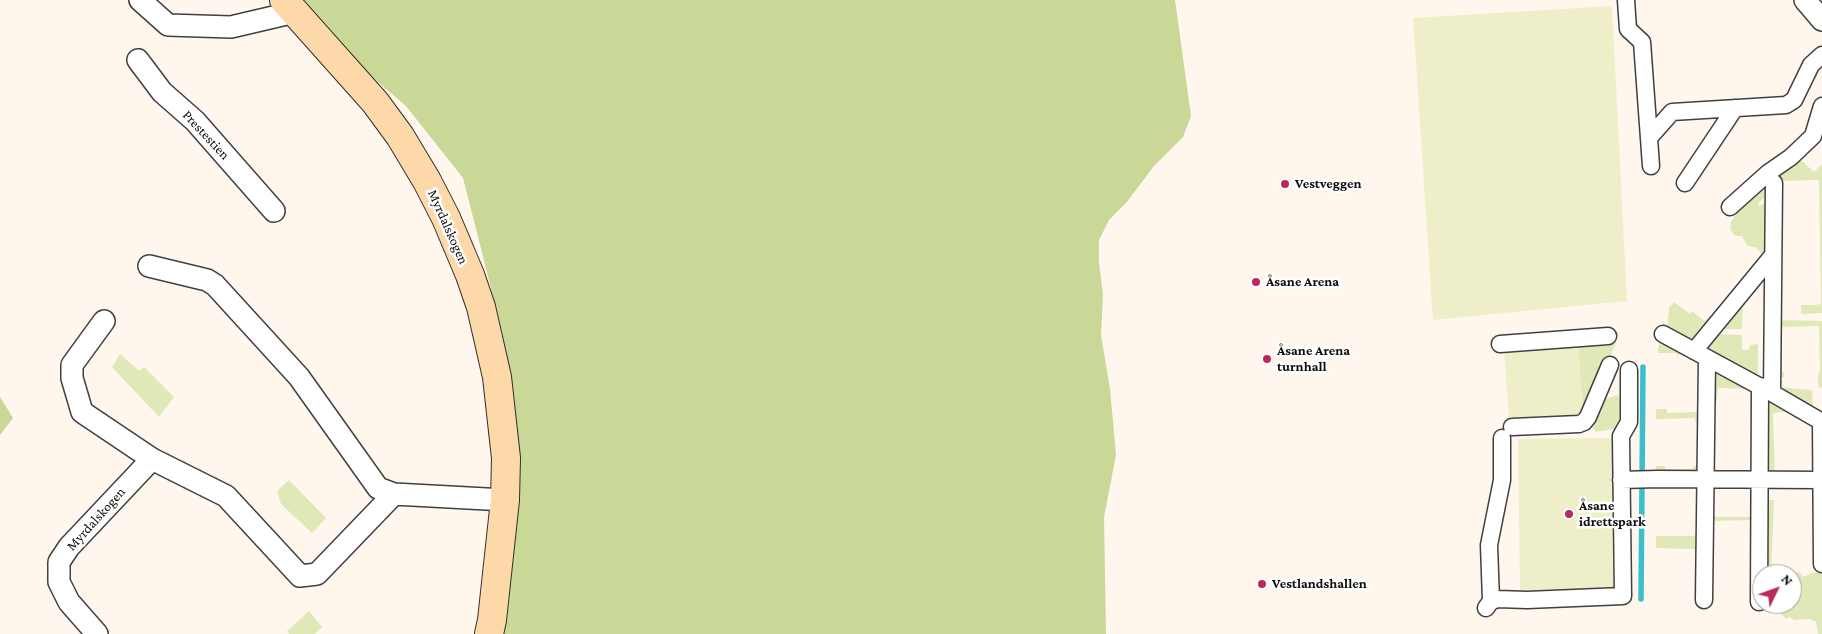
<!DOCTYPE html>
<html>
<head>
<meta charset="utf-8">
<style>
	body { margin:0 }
	#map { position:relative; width:1822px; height:634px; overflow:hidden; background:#fff6ed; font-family:"Crimson Pro",serif }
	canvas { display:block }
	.north { position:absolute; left:1752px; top:564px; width:50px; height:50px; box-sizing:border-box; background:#fff; border:1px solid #9e9e9e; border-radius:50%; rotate:48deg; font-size:14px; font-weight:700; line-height:20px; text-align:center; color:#0d0d0d }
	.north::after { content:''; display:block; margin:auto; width:18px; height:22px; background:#ba285e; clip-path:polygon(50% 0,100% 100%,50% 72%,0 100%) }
</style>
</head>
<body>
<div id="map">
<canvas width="1822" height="634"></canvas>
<div class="north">N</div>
</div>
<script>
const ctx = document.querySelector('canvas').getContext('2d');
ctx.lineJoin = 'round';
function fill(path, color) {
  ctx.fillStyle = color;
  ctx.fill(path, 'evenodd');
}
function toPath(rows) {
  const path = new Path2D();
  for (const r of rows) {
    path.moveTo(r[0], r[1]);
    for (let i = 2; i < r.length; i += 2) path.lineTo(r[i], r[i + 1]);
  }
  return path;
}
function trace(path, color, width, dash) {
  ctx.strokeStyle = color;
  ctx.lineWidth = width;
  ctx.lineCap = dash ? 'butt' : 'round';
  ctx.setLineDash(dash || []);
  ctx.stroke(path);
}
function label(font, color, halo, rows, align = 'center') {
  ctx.font = font + ' "Crimson Pro",serif';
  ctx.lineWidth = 5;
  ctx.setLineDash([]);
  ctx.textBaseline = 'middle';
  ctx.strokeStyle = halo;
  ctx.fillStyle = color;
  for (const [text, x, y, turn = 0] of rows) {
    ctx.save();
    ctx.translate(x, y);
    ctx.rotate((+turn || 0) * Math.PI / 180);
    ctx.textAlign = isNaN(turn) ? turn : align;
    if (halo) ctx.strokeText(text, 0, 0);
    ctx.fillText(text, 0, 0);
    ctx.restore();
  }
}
const green = toPath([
	[1800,159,1814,172,1822,164,1822,313,1801,314,1801,305,1817,305,1821,303,1819,180,1776,181,1773,179],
	[1766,184,1769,194,1758,203,1760,206,1769,199,1766,257,1757,249,1756,247,1751,247,1747,245,1742,236,1735,236,1730,229,1731,222,1738,211],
	[1743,298,1742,329,1718,329],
	[1674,302,1690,314,1692,311,1704,321,1711,316,1716,320,1695,344,1667,328,1669,309,1670,305,1672,305],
	[1776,320,1822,321,1822,387,1819,388,1818,376,1820,369,1819,326,1782,327,1782,372,1784,372,1784,377,1779,377,1779,387,1812,390,1813,410,1776,389],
	[1714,334,1742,335,1742,350,1749,350,1750,345,1758,344,1758,378,1703,348],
	[1662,339,1682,349,1679,355,1677,356,1677,353,1658,353,1658,348],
	[1609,340,1616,343,1583,417,1578,343],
	[120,354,139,371,144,367,174,397,159,417,112,367],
	[1710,365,1754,389,1718,388,1717,401,1710,401],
	[1618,395,1621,403,1618,428,1596,432,1592,425,1601,400],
	[1765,395,1791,411,1773,413,1775,477,1764,476],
	[1697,400,1702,400,1702,423,1696,423,1695,418,1656,419,1656,409,1667,409,1667,413,1697,412],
	[1656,466,1665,466,1665,469,1693,469,1693,466,1701,466,1701,475,1655,475],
	[289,480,326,518,312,533,281,504,277,491],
	[1763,500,1774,500,1771,574,1763,574],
	[1752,509,1755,532,1751,532,1751,520,1709,521,1709,517,1751,517],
	[1696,533,1698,533,1700,552,1695,552,1694,549,1656,548,1656,536,1695,536],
	[1790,571,1791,573,1800,572,1802,577,1816,572,1822,573,1822,634,1818,634,1816,622,1809,619,1794,620,1790,617,1786,619,1780,613,1757,611,1755,602,1762,604,1792,604,1792,574,1786,574],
	[309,611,322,627,315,634,289,634,287,631]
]);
const forest = toPath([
	[303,0,1175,0,1191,116,1183,137,1154,166,1126,203,1109,220,1099,240,1099,263,1103,295,1101,335,1110,389,1116,455,1104,517,1106,634,486,634,500,486,503,335,463,178,406,106,349,57],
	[0,397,13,418,0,435]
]);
const pitch = toPath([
	[1612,6,1627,301,1433,320,1413,18],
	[1578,343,1583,417,1509,420,1504,349],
	[1617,438,1618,590,1520,590,1518,439]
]);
const stream = toPath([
	[1641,599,1643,367]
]);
const pedestrian = toPath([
	[1626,0,1628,29,1642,42,1651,166],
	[1649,138,1672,112,1786,105,1794,100,1811,65,1822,55],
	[1685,183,1735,108],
	[1774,183,1772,393,1822,422],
	[1730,207,1768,173,1791,157,1813,136,1822,106],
	[1663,334,1770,392],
	[1500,344,1608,336],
	[1694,351,1773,255],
	[1821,421,1822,564],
	[1512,427,1579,424,1584,422,1588,417,1610,365],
	[1621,480,1657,479,1821,480],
	[1704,600,1707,358],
	[1491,601,1498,599,1527,600,1623,596,1621,436,1629,422,1629,370],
	[1759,602,1760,386],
	[1486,608,1491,601,1489,545,1502,480,1502,438]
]);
const minor = toPath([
	[140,0,168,25,231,27,295,12],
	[1805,0,1822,20],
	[138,60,162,92,195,121,274,211],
	[149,266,207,280,215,285,299,377,378,488,394,494,505,500],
	[152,459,226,496,300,576,317,574,394,494],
	[97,634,69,602,59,582,59,562,69,547,152,459,82,412,72,378,72,365,104,321]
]);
const secondary = toPath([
	[284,0,375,102,400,136,427,181,446,218,470,275,481,307,497,377,506,458,505,500,492,620,489,634]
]);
const markers = [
	[1285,184,5,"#ba285e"],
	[1256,282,5,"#ba285e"],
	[1267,359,5,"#ba285e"],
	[1569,514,5,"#ba285e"],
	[1262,584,5,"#ba285e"]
];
const streetNames = [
	["Prestestien",206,135,47],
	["Myrdalskogen",448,227,66],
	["Myrdalskogen",96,519,-48]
];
const poiNames = [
	["Vestveggen",1295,184],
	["Åsane Arena",1266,282],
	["Åsane Arena",1277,351],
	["turnhall",1277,367],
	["Åsane",1579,506],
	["idrettspark",1579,522],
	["Vestlandshallen",1272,584]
];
fill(green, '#e0e8b8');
fill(forest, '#c9d897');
fill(pitch, '#eeefc9');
trace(stream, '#3cbfca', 5.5);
trace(pedestrian, '#404040', 19);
trace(minor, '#404040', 24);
trace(secondary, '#2f2f2f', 30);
trace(pedestrian, '#fff', 16);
trace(minor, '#fff', 21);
trace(secondary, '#fdd9aa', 28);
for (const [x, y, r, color] of markers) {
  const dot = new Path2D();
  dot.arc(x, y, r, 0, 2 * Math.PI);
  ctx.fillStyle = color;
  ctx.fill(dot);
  trace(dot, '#fff', 2);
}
label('14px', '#0d0d0d', '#fff', streetNames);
label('bold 14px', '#0d0d0d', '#fff', poiNames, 'left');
</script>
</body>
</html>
